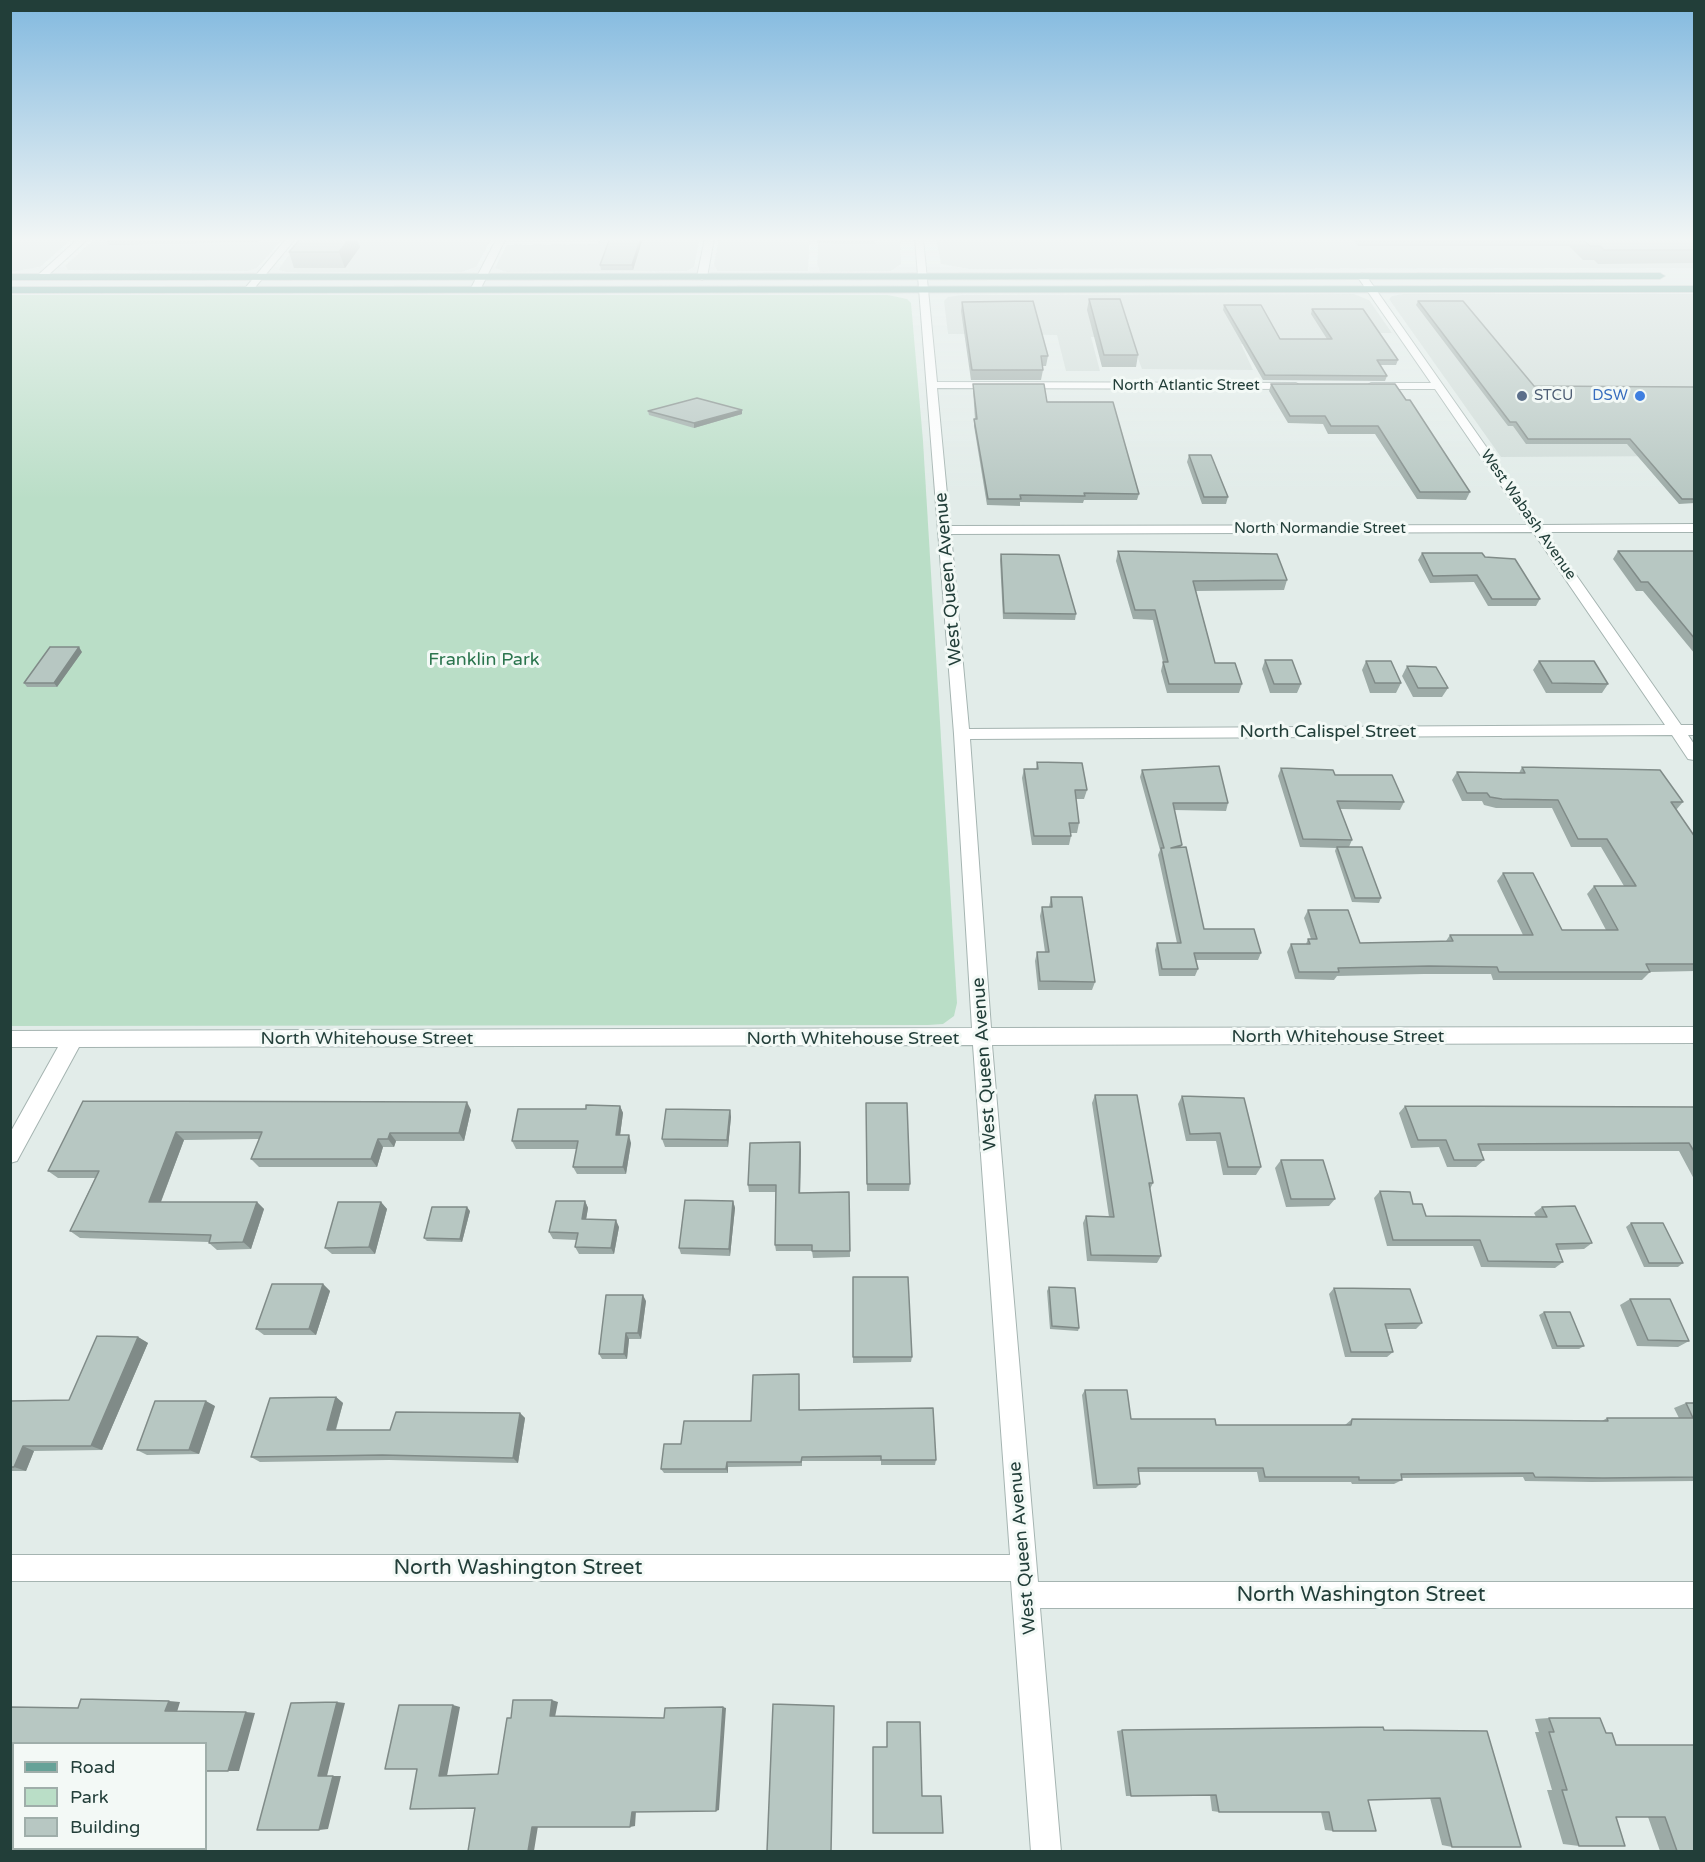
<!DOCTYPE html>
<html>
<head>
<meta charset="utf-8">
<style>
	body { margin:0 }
	#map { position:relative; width:1705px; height:1862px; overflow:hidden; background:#e2ece9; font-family:"Varela Round",sans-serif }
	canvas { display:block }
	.frame { position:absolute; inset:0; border:12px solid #223e39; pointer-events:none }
	.legend { position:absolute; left:12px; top:1742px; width:195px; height:108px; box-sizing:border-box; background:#f3f9f6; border:2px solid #9faeaa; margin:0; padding:8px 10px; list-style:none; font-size:18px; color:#223e39 }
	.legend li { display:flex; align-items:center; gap:12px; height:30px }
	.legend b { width:30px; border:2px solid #9faeaa }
</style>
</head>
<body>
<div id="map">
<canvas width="1705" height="1862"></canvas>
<div class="frame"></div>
<ul class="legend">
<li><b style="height:8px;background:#66a298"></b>Road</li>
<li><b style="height:16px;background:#badec7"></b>Park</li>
<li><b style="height:16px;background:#b7c7c2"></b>Building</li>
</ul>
</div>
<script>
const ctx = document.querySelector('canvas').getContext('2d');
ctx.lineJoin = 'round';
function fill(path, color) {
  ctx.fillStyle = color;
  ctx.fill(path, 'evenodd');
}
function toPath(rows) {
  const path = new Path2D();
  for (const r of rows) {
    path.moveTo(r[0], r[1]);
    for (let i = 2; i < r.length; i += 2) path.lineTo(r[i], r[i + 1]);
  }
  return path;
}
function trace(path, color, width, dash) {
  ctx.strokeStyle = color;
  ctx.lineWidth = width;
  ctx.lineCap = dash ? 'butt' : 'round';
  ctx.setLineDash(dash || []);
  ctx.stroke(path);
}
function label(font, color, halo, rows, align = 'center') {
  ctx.font = font + ' "Varela Round",sans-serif';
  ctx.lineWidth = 6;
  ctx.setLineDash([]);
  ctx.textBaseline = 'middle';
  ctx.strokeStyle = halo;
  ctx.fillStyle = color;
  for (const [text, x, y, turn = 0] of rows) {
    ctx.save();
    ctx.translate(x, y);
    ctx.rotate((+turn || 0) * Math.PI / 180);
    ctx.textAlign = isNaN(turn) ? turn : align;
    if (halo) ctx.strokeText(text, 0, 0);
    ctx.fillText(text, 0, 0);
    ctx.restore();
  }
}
const built = toPath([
	[11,238,73,238,40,267,11,272],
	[95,238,283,238,257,268,248,271,68,270,65,266],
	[301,238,492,238,476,267,462,272,286,272,278,270],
	[601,238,700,238,694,267,687,271,506,272,495,268,507,245,598,244],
	[719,238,810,238,808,271,717,271,714,264],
	[819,238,900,238,901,264,891,271,820,272,817,264],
	[936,238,1694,238,1694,268,969,269,941,264],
	[1354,294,1369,300,1392,333,1345,333,1351,343,1241,344,1253,370,1142,369,1130,337,1091,337,1100,371,1066,371,1057,335,948,334,944,301,948,297,962,295],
	[1403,294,1694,294,1694,456,1501,457,1389,299,1392,296]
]);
const green = toPath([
	[11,295,888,295,907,299,911,303,923,441,957,1003,954,1016,943,1024,928,1025,11,1026]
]);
const minor = toPath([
	[79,238,89,238,44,279,38,279,38,275,79,238],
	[287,238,296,238,252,291,246,291,246,287,287,238],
	[497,238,506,238,480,290,472,292,470,290,497,238],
	[705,238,714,238,707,277,702,280,697,277,705,238],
	[915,238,923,238,937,382,1296,383,1301,386,1296,389,937,388,950,526,1528,525,1435,389,1371,389,1366,386,1371,383,1431,383,1357,276,1362,273,1365,274,1541,525,1694,524,1694,532,1546,532,1681,725,1694,725,1694,735,1688,735,1694,744,1694,760,1688,759,1672,735,970,739,991,1028,1694,1027,1694,1043,992,1045,1038,1582,1694,1582,1694,1608,1040,1608,1061,1852,1031,1852,1011,1581,10,1581,10,1555,1010,1555,973,1045,79,1047,17,1161,10,1163,10,1133,58,1047,10,1047,10,1031,972,1028,954,734,915,238],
	[1533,532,1665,725,969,729,951,534,1533,532]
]);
const major = toPath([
	[10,274,1660,273,1665,276,1660,279,10,280,10,274],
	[1694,286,1694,292,10,293,10,287,1694,286]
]);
const wall = toPath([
	[107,238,262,238,259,242,109,245,106,239],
	[301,238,357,238,360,247,345,268,294,268,289,252],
	[643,238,633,270,601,270,600,265],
	[817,238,875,238,875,244,817,243],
	[1352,238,1695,238,1695,263,1598,264,1594,260,1583,260,1569,246,1358,246],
	[1089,299,1138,355,1136,367,1102,367,1087,310],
	[1418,301,1534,386,1695,387,1695,503,1679,504,1627,444,1526,444,1513,426,1508,426,1416,305],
	[962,302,1048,356,1046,366,1042,366,1043,370,1041,380,971,380,961,311],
	[1224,305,1280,339,1327,339,1311,314,1312,309,1398,360,1396,365,1380,365,1387,376,1385,381,1263,380,1223,310],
	[973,384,1047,402,1139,494,1137,500,1084,500,1083,503,1020,502,1020,506,987,505,974,426,974,419,975,419,973,390],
	[1271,384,1406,400,1470,492,1466,500,1417,499,1375,434,1328,434,1323,424,1288,423,1269,391],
	[742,410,742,414,694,428,649,415,648,411],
	[1189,455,1228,497,1226,504,1202,504,1187,462],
	[1118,551,1287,580,1284,590,1196,591,1215,663,1242,684,1239,693,1167,693,1161,671,1163,662,1153,620,1133,619,1116,561],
	[1618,551,1695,551,1695,654,1643,591,1636,591,1613,559],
	[1422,553,1540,599,1536,606,1488,606,1474,582,1430,583,1418,560],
	[1001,554,1076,614,1075,620,1003,619,1000,560],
	[82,652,57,687,27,687,24,683],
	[1265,660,1301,684,1297,693,1270,693,1262,669],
	[1366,661,1401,683,1396,693,1370,693,1362,670],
	[1539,661,1608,684,1602,693,1546,693,1533,670],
	[1407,666,1448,688,1442,697,1413,697,1402,676],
	[1037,762,1087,790,1084,799,1076,799,1079,823,1077,833,1070,833,1071,836,1069,845,1032,845,1022,778,1024,769,1036,769],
	[1522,767,1683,802,1676,810,1695,837,1695,971,1650,972,1642,980,1493,980,1491,974,1424,974,1337,976,1334,980,1295,979,1287,952,1291,944,1306,944,1308,939,1311,939,1304,918,1308,910,1360,943,1446,941,1450,935,1523,935,1497,881,1503,873,1562,930,1606,930,1587,894,1594,886,1624,886,1601,847,1571,847,1552,808,1496,808,1484,805,1482,801,1462,801,1452,780,1457,772,1519,773],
	[1281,768,1335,775,1404,802,1400,810,1340,809,1352,840,1349,847,1381,898,1379,903,1352,902,1335,851,1336,848,1300,847,1278,776],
	[1142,770,1228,803,1226,811,1174,810,1182,845,1181,847,1204,929,1261,953,1258,960,1196,960,1198,969,1195,976,1159,976,1155,950,1157,943,1177,943,1158,855,1160,850,1140,777],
	[1051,897,1095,982,1092,990,1038,990,1035,961,1037,952,1045,952,1040,916,1042,907,1049,907],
	[1095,1095,1153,1183,1150,1189,1161,1256,1157,1263,1087,1261,1083,1223,1086,1216,1109,1217,1092,1103],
	[1182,1096,1261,1167,1256,1175,1223,1175,1216,1141,1186,1141,1178,1104],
	[83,1101,471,1110,464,1141,396,1141,394,1147,383,1147,377,1167,259,1167,251,1159,259,1139,184,1140,161,1202,257,1202,264,1209,251,1249,217,1250,209,1243,209,1242,80,1238,70,1231,95,1178,58,1178,48,1171],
	[866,1103,910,1184,909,1191,867,1191],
	[620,1106,623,1113,620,1135,631,1143,626,1174,577,1174,573,1167,577,1149,516,1149,512,1141,586,1109],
	[1405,1106,1695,1107,1695,1181,1679,1151,1481,1151,1484,1160,1476,1167,1447,1167,1439,1147,1411,1148,1399,1113],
	[730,1110,731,1117,728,1147,665,1147,662,1139],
	[801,1149,800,1193,849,1192,850,1257,813,1258,812,1251,776,1251,775,1245,776,1192,749,1192,748,1185],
	[1281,1160,1335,1199,1329,1206,1286,1207,1275,1168],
	[1380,1191,1413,1204,1426,1216,1536,1217,1534,1213,1542,1207,1592,1243,1584,1249,1558,1250,1563,1262,1555,1268,1481,1267,1473,1246,1387,1246,1374,1198],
	[585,1201,588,1208,586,1219,619,1227,614,1254,579,1254,575,1247,577,1240,553,1239,549,1232],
	[733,1201,735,1208,730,1256,681,1254,679,1248],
	[381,1202,387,1209,375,1254,332,1254,325,1248],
	[470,1211,462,1242,427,1241,424,1238],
	[1631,1223,1683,1263,1678,1267,1644,1267,1626,1227],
	[853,1277,912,1357,911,1362,853,1363],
	[323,1284,330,1291,316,1335,264,1335,256,1329],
	[1049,1287,1079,1328,1078,1331,1050,1329,1047,1291],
	[1334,1288,1422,1323,1416,1329,1387,1329,1393,1352,1387,1357,1345,1357,1329,1294],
	[1630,1299,1689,1341,1678,1347,1637,1346,1620,1305],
	[646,1301,641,1339,629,1339,627,1359,602,1359,599,1354],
	[1544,1312,1584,1346,1579,1349,1552,1349,1539,1315],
	[138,1337,148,1343,102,1450,34,1451,26,1471,10,1471,10,1401,69,1400],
	[799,1374,800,1410,936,1460,935,1465,881,1465,881,1461,802,1461,802,1466,728,1467,728,1473,664,1473,661,1469,681,1444,751,1421],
	[1085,1390,1131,1419,1216,1425,1345,1425,1352,1419,1602,1421,1607,1418,1679,1418,1674,1408,1686,1403,1695,1403,1695,1481,1592,1482,1525,1481,1523,1477,1402,1478,1402,1480,1394,1484,1352,1484,1351,1482,1259,1482,1257,1472,1138,1472,1140,1484,1136,1488,1093,1489,1082,1395],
	[336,1397,343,1403,336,1430,390,1430,520,1413,525,1418,518,1463,389,1460,260,1462,251,1457],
	[215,1406,199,1454,147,1455,137,1450],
	[1549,1718,1606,1733,1616,1745,1695,1851,1660,1851,1648,1817,1616,1817,1579,1846,1563,1844,1547,1790,1552,1790,1535,1732,1539,1732,1535,1719],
	[1122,1730,1384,1730,1487,1731,1452,1847,1442,1845,1430,1798,1368,1800,1333,1831,1325,1830,1321,1812,1219,1812,1212,1811,1210,1795,1126,1796,1117,1731]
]);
const shadedWall = toPath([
	[350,238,357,238,360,247,345,268,339,252],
	[641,238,643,238,633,270,632,265],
	[742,410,742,414,694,428,694,423],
	[79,647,82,652,57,687,54,683],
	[467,1102,471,1110,464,1141,459,1133],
	[620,1106,623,1113,619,1143,616,1135],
	[730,1110,731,1117,728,1147,727,1140],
	[176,1132,184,1140,158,1209,149,1202],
	[390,1133,396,1141,394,1147,388,1139],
	[629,1135,631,1143,626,1174,623,1167],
	[378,1139,383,1147,377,1167,371,1159],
	[800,1142,801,1149,800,1200,799,1193],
	[585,1201,588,1208,585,1226,582,1219],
	[733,1201,735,1208,730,1256,729,1249],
	[257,1202,264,1209,251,1249,243,1242],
	[381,1202,387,1209,375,1254,369,1247],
	[467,1207,470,1211,462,1242,460,1239],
	[616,1220,619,1227,614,1254,611,1248],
	[323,1284,330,1291,316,1335,309,1329],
	[643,1295,646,1301,641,1339,638,1333],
	[626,1333,629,1339,627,1359,624,1354],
	[138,1337,148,1343,102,1450,91,1446],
	[336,1397,343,1403,334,1435,327,1430],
	[206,1401,215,1406,199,1454,189,1450],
	[520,1413,525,1418,518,1463,513,1458],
	[23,1446,34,1451,26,1471,14,1467],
	[727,1462,728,1467,728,1473,726,1469],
	[552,1700,558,1702,555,1717,550,1716],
	[169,1701,180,1702,177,1712,165,1711],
	[337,1702,345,1703,327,1776,318,1776],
	[453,1705,460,1707,447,1776,439,1776],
	[723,1707,726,1708,719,1810,716,1811],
	[246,1712,255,1713,239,1771,228,1771],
	[333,1776,341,1776,328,1829,319,1830],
	[636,1811,635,1826,630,1827,632,1812],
	[538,1826,534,1851,528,1851,532,1827]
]);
const building = toPath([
	[301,238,350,238,339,252,289,252,301,238],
	[610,238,641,238,632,265,600,265,610,238],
	[1581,238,1695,238,1695,250,1604,250,1600,246,1590,246,1581,238],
	[1089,299,1120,299,1138,355,1104,355,1089,299],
	[1033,301,1048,356,1041,356,1043,370,972,370,962,302,1033,301],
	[1418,301,1463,301,1534,386,1695,387,1695,499,1682,499,1630,439,1528,439,1516,422,1510,422,1418,301],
	[1224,305,1261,305,1280,339,1332,339,1312,309,1363,309,1398,360,1377,360,1387,376,1265,375,1224,305],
	[973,384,1044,384,1047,402,1113,402,1139,494,1084,493,1085,496,1020,495,1021,499,988,499,974,419,977,419,973,384],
	[1271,384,1395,384,1406,400,1410,400,1470,492,1420,492,1378,426,1331,426,1325,416,1290,416,1271,384],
	[697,398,742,410,694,423,648,411,697,398],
	[1189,455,1211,455,1228,497,1204,497,1189,455],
	[1118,551,1277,554,1287,580,1193,581,1215,663,1235,663,1242,684,1169,684,1163,662,1168,662,1155,610,1135,610,1118,551],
	[1618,551,1695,551,1695,639,1648,582,1641,582,1618,551],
	[1422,553,1482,553,1485,557,1515,559,1540,599,1492,599,1477,575,1433,576,1422,553],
	[1001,554,1059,555,1076,614,1004,613,1001,554],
	[50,647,79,647,54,683,24,683,50,647],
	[1265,660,1292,660,1301,684,1274,684,1265,660],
	[1366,661,1391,661,1401,683,1375,683,1366,661],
	[1539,661,1594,661,1608,684,1552,683,1539,661],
	[1407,666,1436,667,1448,688,1418,688,1407,666],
	[1037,762,1082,763,1087,790,1075,790,1079,823,1069,823,1071,836,1034,836,1024,769,1038,769,1037,762],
	[1219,766,1228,803,1173,803,1182,845,1171,848,1186,847,1204,929,1254,929,1261,953,1194,953,1198,969,1162,969,1157,943,1181,943,1161,848,1164,848,1142,770,1219,766],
	[1522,767,1660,770,1683,802,1671,802,1695,837,1695,964,1646,964,1650,972,1499,972,1497,967,1429,966,1338,968,1339,972,1299,972,1291,944,1310,944,1308,939,1317,939,1308,910,1348,910,1360,943,1453,941,1450,935,1533,935,1503,873,1533,873,1562,930,1618,930,1594,886,1636,886,1607,839,1578,839,1558,800,1502,799,1490,797,1487,793,1467,793,1457,772,1525,773,1522,767],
	[1281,768,1333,770,1335,775,1392,775,1404,802,1337,801,1352,840,1303,839,1281,768],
	[1337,847,1362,847,1381,898,1355,898,1337,847],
	[1051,897,1082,897,1095,982,1040,981,1037,952,1049,952,1042,907,1052,907,1051,897],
	[1095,1095,1137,1095,1153,1183,1149,1183,1161,1256,1091,1255,1086,1216,1114,1217,1095,1095],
	[1182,1096,1244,1098,1261,1167,1228,1167,1220,1133,1190,1134,1182,1096],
	[83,1101,467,1102,459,1133,390,1133,388,1139,378,1139,371,1159,251,1159,262,1132,176,1132,149,1202,257,1202,243,1242,209,1243,211,1235,70,1231,99,1171,48,1171,83,1101],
	[866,1103,907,1103,910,1184,867,1184,866,1103],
	[586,1105,620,1106,616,1135,629,1135,623,1167,573,1167,578,1141,512,1141,518,1109,586,1109,586,1105],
	[1405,1106,1695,1107,1695,1153,1689,1143,1478,1144,1484,1160,1454,1160,1446,1140,1418,1140,1405,1106],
	[666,1109,730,1110,727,1140,662,1139,666,1109],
	[800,1142,799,1193,849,1192,850,1251,812,1251,812,1245,775,1245,776,1185,748,1185,750,1143,800,1142],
	[1281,1160,1323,1160,1335,1199,1291,1199,1281,1160],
	[1380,1191,1410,1192,1413,1204,1422,1204,1426,1216,1547,1217,1542,1207,1575,1206,1592,1243,1556,1244,1563,1262,1488,1261,1480,1240,1393,1240,1380,1191],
	[685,1200,733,1201,729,1249,679,1248,685,1200],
	[556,1201,585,1201,582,1219,616,1220,611,1248,575,1247,578,1233,549,1232,556,1201],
	[338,1202,381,1202,369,1247,325,1248,338,1202],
	[432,1207,467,1207,460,1239,424,1238,432,1207],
	[1631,1223,1663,1223,1683,1263,1649,1263,1631,1223],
	[853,1277,908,1277,912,1357,853,1357,853,1277],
	[272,1284,323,1284,309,1329,256,1329,272,1284],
	[1049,1287,1075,1288,1079,1328,1052,1326,1049,1287],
	[1334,1288,1410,1289,1422,1323,1385,1324,1393,1352,1351,1352,1334,1288],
	[606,1295,643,1295,638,1333,626,1333,624,1354,599,1354,606,1295],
	[1630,1299,1670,1299,1689,1341,1648,1340,1630,1299],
	[1544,1312,1570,1312,1584,1346,1557,1346,1544,1312],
	[97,1336,138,1337,91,1446,23,1446,14,1467,10,1467,10,1401,69,1400,97,1336],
	[799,1374,799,1410,933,1408,936,1460,881,1460,881,1456,802,1457,801,1462,727,1462,726,1469,661,1469,664,1444,681,1444,684,1421,751,1421,753,1375,799,1374],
	[1085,1390,1127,1390,1131,1419,1215,1419,1216,1425,1351,1425,1352,1419,1608,1421,1607,1418,1693,1418,1686,1403,1695,1403,1695,1477,1603,1478,1535,1477,1533,1473,1401,1474,1402,1480,1359,1480,1359,1477,1265,1477,1263,1468,1138,1468,1140,1484,1097,1485,1085,1390],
	[336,1397,327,1430,390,1430,396,1412,520,1413,513,1458,382,1455,251,1457,270,1398,336,1397],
	[155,1401,206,1401,189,1450,137,1450,155,1401],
	[81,1699,169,1701,165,1711,246,1712,228,1771,206,1771,206,1743,14,1743,14,1768,10,1768,10,1707,78,1708,81,1699],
	[513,1700,552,1700,550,1716,664,1718,665,1708,723,1707,716,1811,632,1812,630,1827,532,1827,528,1851,468,1851,475,1808,410,1809,417,1769,385,1769,399,1705,453,1705,439,1776,498,1774,507,1718,511,1718,513,1700],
	[337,1702,318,1776,333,1776,319,1830,257,1830,291,1703,337,1702],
	[773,1704,834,1706,831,1851,767,1851,773,1704],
	[1549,1718,1600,1718,1606,1733,1612,1733,1616,1745,1695,1745,1695,1851,1677,1851,1665,1817,1616,1817,1625,1846,1579,1846,1562,1790,1567,1790,1549,1732,1554,1732,1549,1718],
	[887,1722,920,1722,922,1796,941,1796,943,1833,873,1833,873,1747,887,1747,887,1722],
	[1383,1727,1384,1730,1487,1731,1521,1847,1452,1847,1440,1798,1368,1800,1376,1831,1333,1831,1329,1812,1219,1812,1216,1795,1131,1796,1122,1730,1383,1727]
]);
const markers = [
	[1522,396,6,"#5c6f8a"],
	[1640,396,6,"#3f7fe0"]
];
const farStreetnames = [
	["North Atlantic Street",1186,386],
	["West Wabash Avenue",1528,515,55],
	["North Normandie Street",1320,529]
];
const farServicenames = [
	["STCU",1534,396]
];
const farShopnames = [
	["DSW",1628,396]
];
const streetNames = [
	["West Queen Avenue",949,579,-95],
	["North Calispel Street",1328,732],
	["North Whitehouse Street",1338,1037],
	["North Whitehouse Street",367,1039],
	["North Whitehouse Street",853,1039],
	["West Queen Avenue",985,1064,-94],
	["West Queen Avenue",1023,1548,-95]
];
const parkNames = [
	["Franklin Park",484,660]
];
const nearStreetnames = [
	["North Washington Street",518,1568],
	["North Washington Street",1361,1595]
];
fill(built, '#d0dcd8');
fill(green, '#badec7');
trace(minor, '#a5b4b1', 2);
trace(major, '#c1c9c8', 2);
fill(minor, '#fff');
fill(major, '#66a298');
fill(wall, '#9daba7');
fill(shadedWall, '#808b88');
fill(building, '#b7c7c2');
trace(building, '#808b88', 1.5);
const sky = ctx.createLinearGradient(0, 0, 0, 499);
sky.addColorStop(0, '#82b9df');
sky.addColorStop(0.48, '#f2f6f5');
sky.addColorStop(1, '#f2f6f500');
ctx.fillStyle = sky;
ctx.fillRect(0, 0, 1705, 499);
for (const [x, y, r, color] of markers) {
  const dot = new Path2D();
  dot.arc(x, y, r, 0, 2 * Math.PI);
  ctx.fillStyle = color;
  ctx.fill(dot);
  trace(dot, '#f3f9f6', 2);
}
label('15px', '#223e39', '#f3f9f6', farStreetnames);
label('15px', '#4e5e75', '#f3f9f6', farServicenames, 'left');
label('15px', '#366cbe', '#f3f9f6', farShopnames, 'right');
label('18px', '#223e39', '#f3f9f6', streetNames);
label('18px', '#2b754e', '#f3f9f6', parkNames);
label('21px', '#223e39', '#f3f9f6', nearStreetnames);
</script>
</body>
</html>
